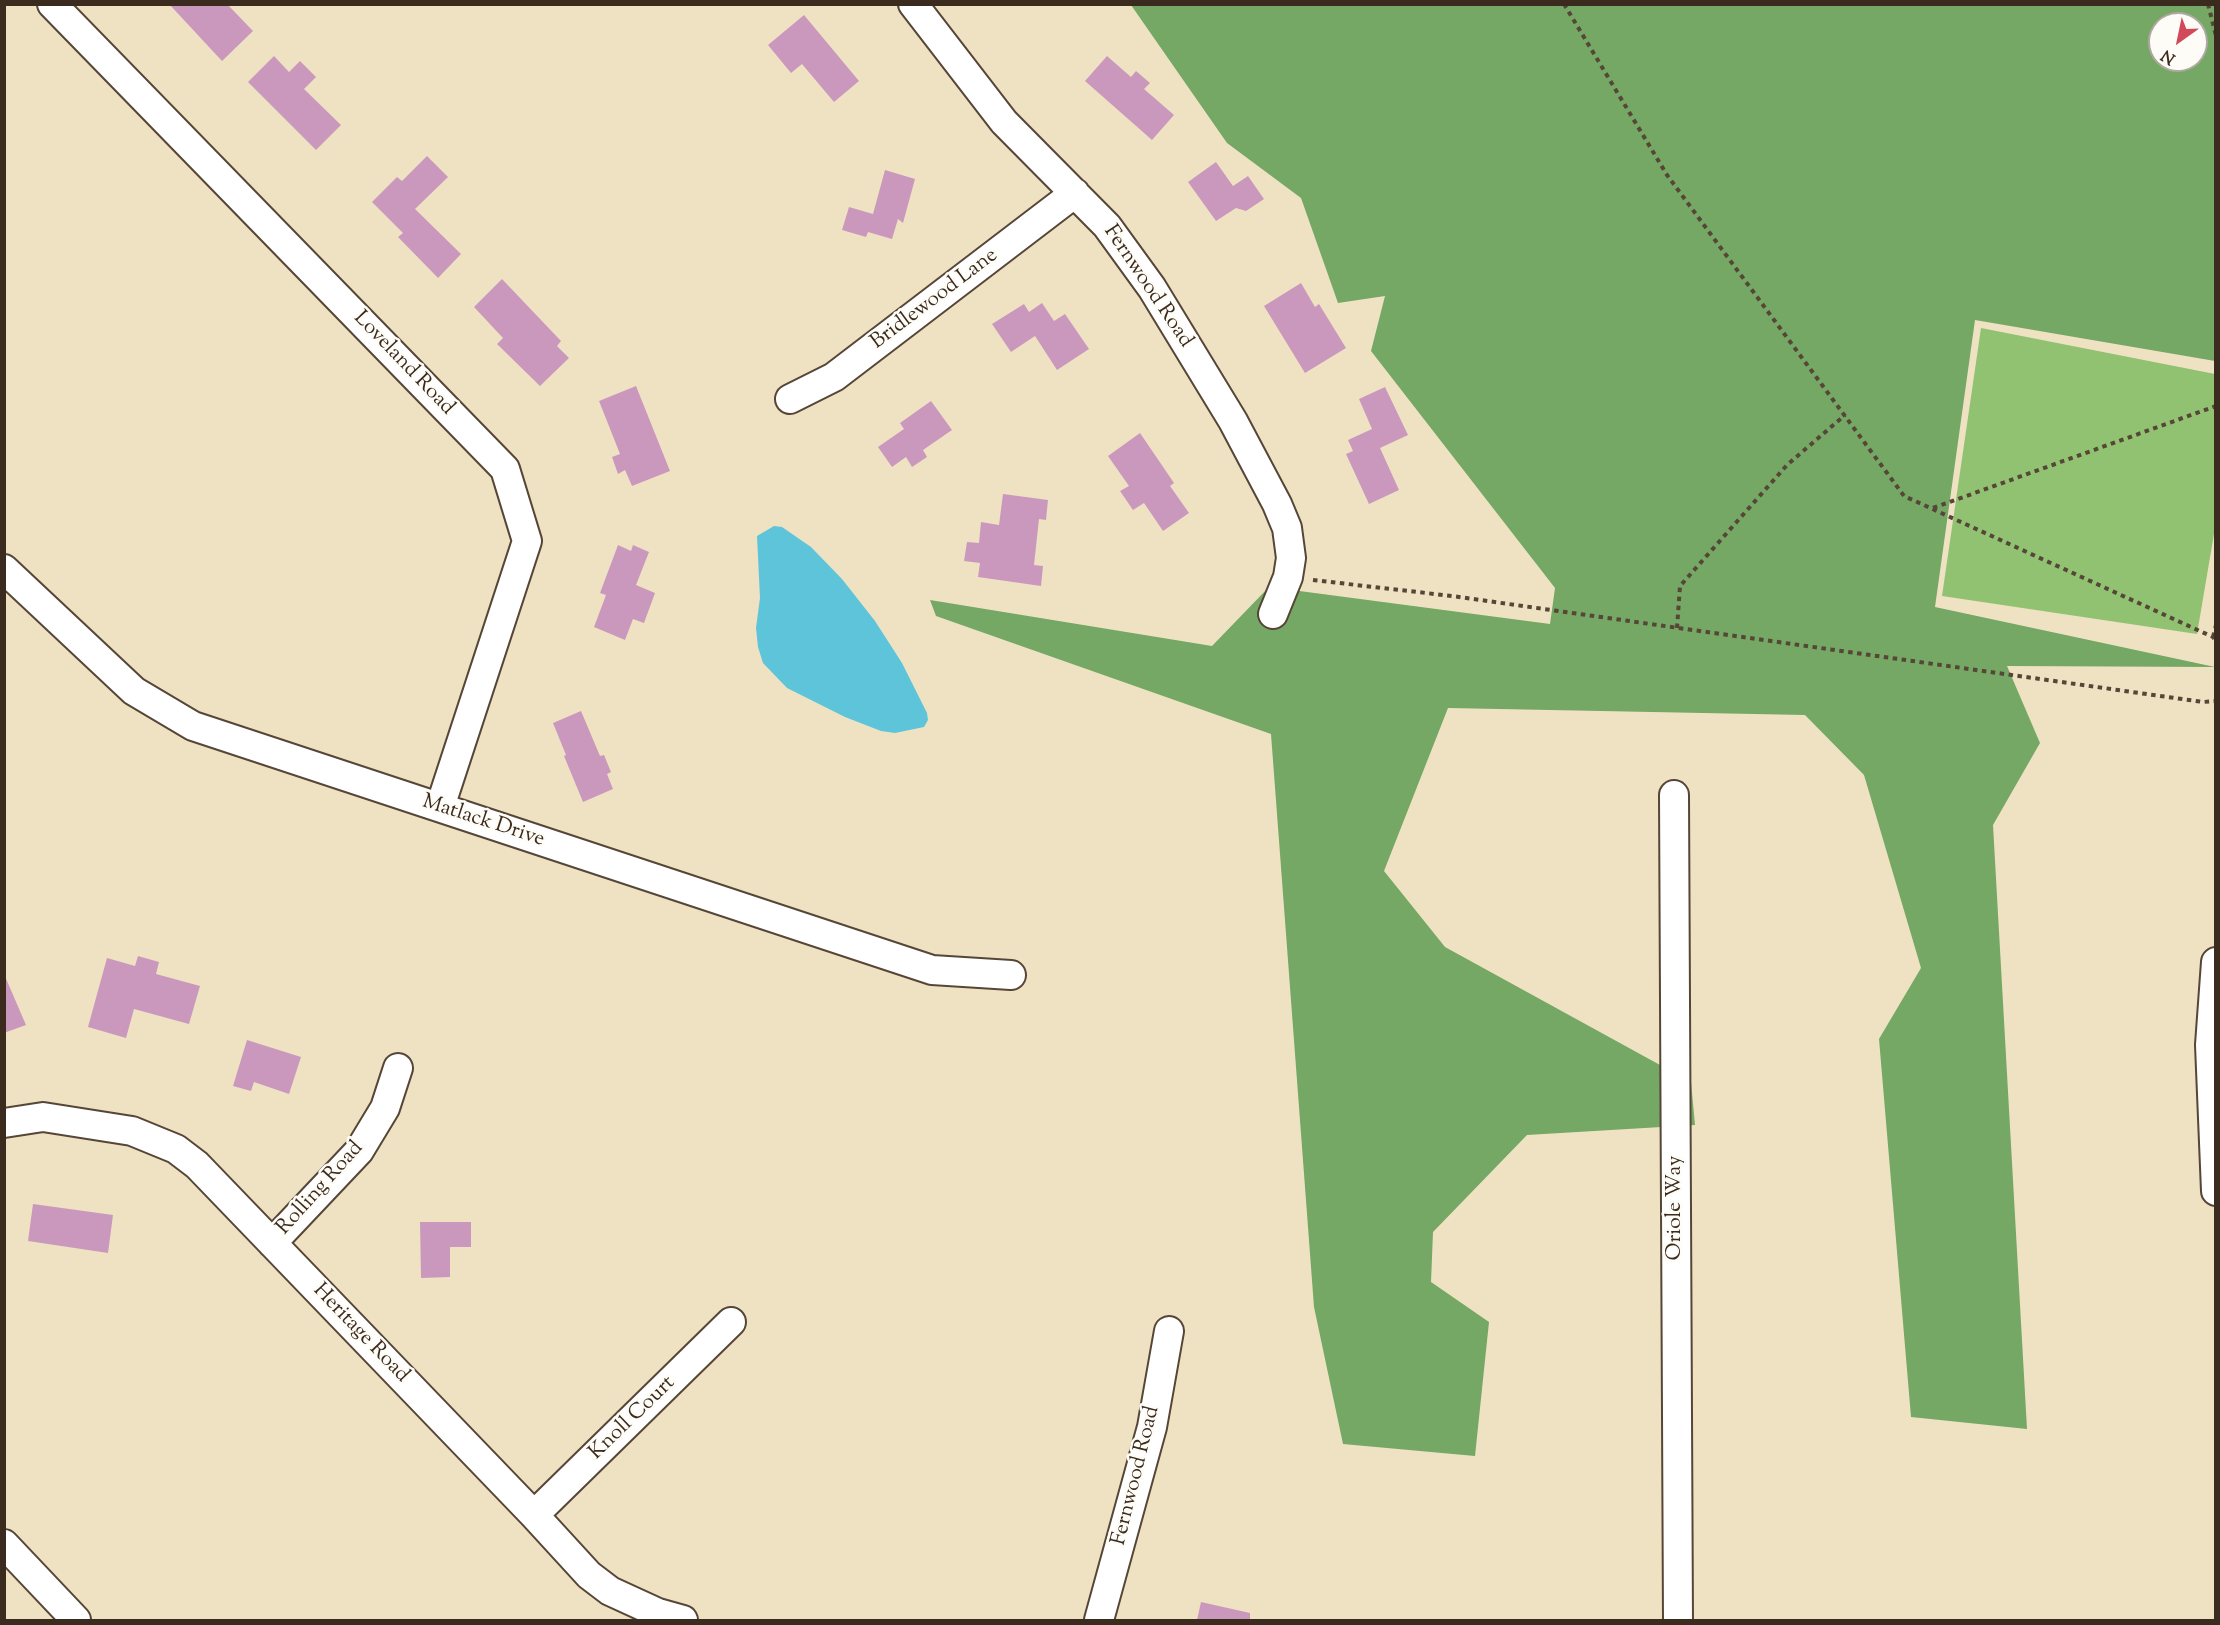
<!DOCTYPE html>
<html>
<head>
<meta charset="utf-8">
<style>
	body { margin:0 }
	#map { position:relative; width:2220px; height:1625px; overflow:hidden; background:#efe2c3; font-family:"Sorts Mill Goudy",serif }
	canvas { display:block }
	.frame { position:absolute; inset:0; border:6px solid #3b2a1e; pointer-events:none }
	.north { position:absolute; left:2148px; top:12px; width:60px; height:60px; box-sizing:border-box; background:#fdfcf7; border:2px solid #afa8a0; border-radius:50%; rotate:213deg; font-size:16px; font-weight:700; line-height:24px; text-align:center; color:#3b2a1e }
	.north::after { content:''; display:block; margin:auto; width:21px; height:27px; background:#d1495b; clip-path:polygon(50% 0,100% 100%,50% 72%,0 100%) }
</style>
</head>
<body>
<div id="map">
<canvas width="2220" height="1625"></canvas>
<div class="frame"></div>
<div class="north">N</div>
</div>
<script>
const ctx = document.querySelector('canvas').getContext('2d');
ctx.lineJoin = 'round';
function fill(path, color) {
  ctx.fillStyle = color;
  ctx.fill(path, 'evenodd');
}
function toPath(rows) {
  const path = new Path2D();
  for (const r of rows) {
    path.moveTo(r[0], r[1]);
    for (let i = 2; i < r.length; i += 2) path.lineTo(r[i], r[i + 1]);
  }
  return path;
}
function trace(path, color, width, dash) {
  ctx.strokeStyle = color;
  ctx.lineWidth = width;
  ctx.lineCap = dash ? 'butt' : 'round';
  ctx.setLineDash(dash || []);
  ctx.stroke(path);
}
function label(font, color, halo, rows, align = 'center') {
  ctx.font = font + ' "Sorts Mill Goudy",serif';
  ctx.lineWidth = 5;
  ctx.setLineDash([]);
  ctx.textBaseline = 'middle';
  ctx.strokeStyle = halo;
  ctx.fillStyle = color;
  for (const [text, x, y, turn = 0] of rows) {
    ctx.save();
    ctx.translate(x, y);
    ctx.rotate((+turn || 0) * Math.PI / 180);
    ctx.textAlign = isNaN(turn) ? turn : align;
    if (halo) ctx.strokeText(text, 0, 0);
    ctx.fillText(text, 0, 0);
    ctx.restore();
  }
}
const green = toPath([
	[1981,328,2215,374,2215,528,2197,634,1942,596]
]);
const forest = toPath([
	[1131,5,2215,5,2215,361,1975,320,1935,607,2215,667,2007,666,2040,743,1993,825,2027,1429,1911,1417,1879,1039,1921,968,1864,775,1805,715,1448,708,1384,871,1445,947,1691,1082,1695,1125,1527,1135,1433,1232,1431,1282,1489,1322,1475,1456,1343,1444,1314,1307,1271,734,936,616,930,600,1212,646,1269,587,1550,624,1555,588,1371,351,1385,296,1338,303,1301,198,1227,143],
	[2160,24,2196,24,2196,60,2160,60]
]);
const water = toPath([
	[774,526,782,527,811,547,842,579,875,621,902,663,927,713,928,720,924,727,895,733,881,731,845,717,787,688,763,663,758,647,756,628,760,598,757,536]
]);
const building = toPath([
	[169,4,227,4,253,31,222,61],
	[804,15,859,81,834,102,802,64,791,73,768,45],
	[274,56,289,72,300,61,316,77,304,89,341,125,316,150,248,82],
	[1107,56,1131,77,1136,71,1150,83,1144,89,1174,115,1152,140,1085,81],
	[427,156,448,177,415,209,461,254,438,278,398,237,403,233,372,202,397,177,402,181],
	[1216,162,1233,186,1248,176,1264,199,1246,211,1236,208,1216,221,1188,182],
	[885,170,915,179,903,223,898,219,892,239,868,232,866,237,842,230,849,207,873,214],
	[502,279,561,341,557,346,569,358,540,386,497,344,503,338,474,307],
	[1301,283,1315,307,1319,304,1346,348,1305,373,1264,306],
	[1042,303,1054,321,1065,314,1089,349,1057,370,1035,336,1011,352,992,324,1024,304,1029,312],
	[636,386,670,471,632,486,625,470,618,474,612,457,620,454,599,401],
	[1385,387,1408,435,1380,448,1399,490,1369,504,1346,454,1353,451,1348,440,1372,429,1359,399],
	[931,401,952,430,923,450,927,457,912,467,906,457,892,467,878,447,904,429,900,423],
	[1140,433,1174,483,1170,486,1189,513,1163,531,1144,503,1133,510,1120,491,1129,486,1108,456],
	[1003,494,1048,500,1046,520,1039,519,1034,565,1043,566,1041,586,978,577,980,563,964,561,967,542,979,543,981,522,999,525],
	[618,545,631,551,633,545,649,552,636,585,655,593,644,623,633,619,625,640,594,627,606,595,600,593],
	[581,711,600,756,604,755,611,772,607,774,613,789,583,802,564,756,566,755,553,723],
	[138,956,159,962,156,974,200,986,189,1024,134,1009,126,1038,88,1027,107,958,135,966],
	[4,974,26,1025,4,1033],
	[247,1040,301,1057,289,1094,254,1082,251,1091,233,1086],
	[33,1204,113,1215,108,1253,28,1241],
	[420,1222,471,1222,471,1247,450,1247,450,1277,421,1278],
	[1201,1602,1250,1613,1250,1620,1197,1620]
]);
const path = toPath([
	[1564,4,1667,175,1904,496,2213,637,2216,641],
	[2208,4,2216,36],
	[1933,508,2216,406],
	[1313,580,1452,596,2203,702,2216,701],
	[1677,628,1680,586,1787,465,1845,415],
	[2213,637,2216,625]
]);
const minor = toPath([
	[52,4,505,469,527,541,440,807],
	[913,4,1004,122,1107,226,1152,288,1233,421,1277,504,1287,528,1291,558,1288,577,1273,614],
	[790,399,834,377,1075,193],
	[4,569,134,691,193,726,932,970,1011,975],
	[1674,795,1678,1620],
	[2216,962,2210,1045,2216,1191],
	[4,1123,43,1117,132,1131,176,1149,197,1165,534,1515,589,1575,610,1591,658,1613,683,1620],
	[272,1243,359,1151,385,1108,398,1068],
	[534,1515,731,1322],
	[4,1544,76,1620],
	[1099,1620,1152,1427,1169,1331]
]);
const streetNames = [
	["Fernwood Road",1147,287,56],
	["Bridlewood Lane",935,300,-37],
	["Loveland Road",403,364,46],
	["Matlack Drive",483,822,18],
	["Rolling Road",321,1189,-48],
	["Oriole Way",1676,1208,-90],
	["Heritage Road",360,1334,46],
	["Knoll Court",633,1419,-44],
	["Fernwood Road",1137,1476,-76]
];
fill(green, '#91c272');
fill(forest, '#74a864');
fill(water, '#5dc4da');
fill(building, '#ca98bd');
trace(minor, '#564637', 32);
trace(path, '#564637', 4, [4.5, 4.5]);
trace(minor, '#fff', 28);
label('21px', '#3b2a1e', '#fdfcf7', streetNames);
</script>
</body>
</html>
